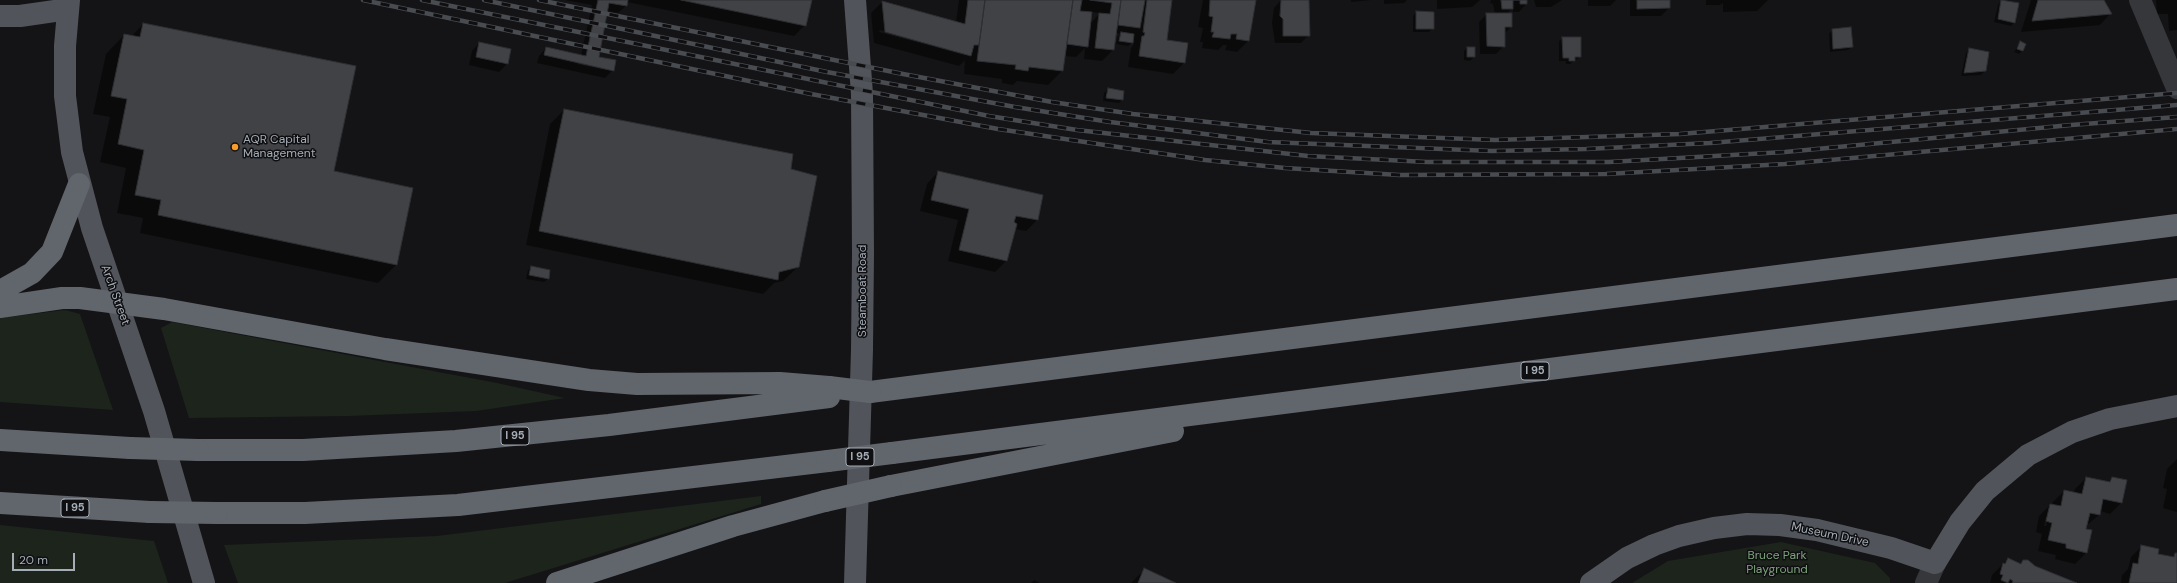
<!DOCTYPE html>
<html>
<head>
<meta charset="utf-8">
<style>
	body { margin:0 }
	#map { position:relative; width:2177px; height:583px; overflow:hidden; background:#141416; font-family:"DM Sans",sans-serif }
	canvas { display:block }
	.scale { position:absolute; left:12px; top:553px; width:63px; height:18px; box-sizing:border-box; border:2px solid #a5adb7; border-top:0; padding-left:5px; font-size:12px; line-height:14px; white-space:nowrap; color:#a5adb7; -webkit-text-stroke:3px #0f0f11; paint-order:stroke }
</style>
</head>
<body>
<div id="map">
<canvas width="2177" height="583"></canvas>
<div class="scale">20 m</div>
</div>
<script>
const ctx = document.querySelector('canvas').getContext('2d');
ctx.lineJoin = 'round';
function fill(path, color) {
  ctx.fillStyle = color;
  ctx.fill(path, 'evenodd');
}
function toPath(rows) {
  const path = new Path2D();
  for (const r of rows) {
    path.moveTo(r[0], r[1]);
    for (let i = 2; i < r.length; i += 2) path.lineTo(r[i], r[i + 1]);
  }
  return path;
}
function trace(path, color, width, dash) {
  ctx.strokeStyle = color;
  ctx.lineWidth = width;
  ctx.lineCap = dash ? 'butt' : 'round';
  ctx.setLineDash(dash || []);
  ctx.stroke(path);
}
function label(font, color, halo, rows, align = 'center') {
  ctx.font = font + ' "DM Sans",sans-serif';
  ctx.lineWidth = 3;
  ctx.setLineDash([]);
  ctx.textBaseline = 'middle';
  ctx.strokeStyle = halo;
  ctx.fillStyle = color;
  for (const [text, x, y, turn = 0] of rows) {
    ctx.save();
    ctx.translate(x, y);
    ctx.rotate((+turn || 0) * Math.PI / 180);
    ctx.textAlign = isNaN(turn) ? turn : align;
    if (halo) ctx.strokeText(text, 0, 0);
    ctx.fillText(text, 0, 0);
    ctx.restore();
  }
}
const green = toPath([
	[65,310,80,314,113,410,0,402,0,318],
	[172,322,497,383,565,398,476,411,349,416,189,418,161,328],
	[761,496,761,504,505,583,238,583,224,545,437,536],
	[0,525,154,541,168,583,0,583],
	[1781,542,1875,563,1890,578,1890,583,1632,583,1668,561]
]);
const shadow = toPath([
	[565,0,811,0,805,25,794,36,627,2,626,6,618,13,607,11,598,58,614,61,613,70,578,62,577,64,612,71,605,78,537,63,539,56,546,48,581,55,592,5],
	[959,0,1171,0,1166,41,1187,44,1184,63,1173,74,1128,67,1131,48,1134,44,1132,43,1128,46,1116,44,1118,36,1121,34,1116,33,1113,50,1102,61,1084,59,1085,48,1076,57,1064,56,1062,71,1048,85,1017,81,1013,85,1002,83,1002,79,964,74,965,60,959,66,874,43,871,13,882,2,956,22],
	[1091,12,1100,13,1090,24],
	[880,30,967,53,965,55,879,32],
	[1203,0,1255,0,1248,41,1237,52,1225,50,1227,45,1223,45,1218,50,1202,48,1203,42,1200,42,1203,28,1198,27],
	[1281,0,1308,0,1309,35,1301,43,1275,43,1272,23,1274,8],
	[1351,0,1371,0,1351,2],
	[1384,0,1407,0,1404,3,1384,4],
	[1437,0,1480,0,1472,7,1437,9],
	[1491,0,1527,0,1526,4,1519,12,1513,12,1513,8,1506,14,1511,27,1504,34,1504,46,1496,54,1480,54,1479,22,1487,14,1495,14,1493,4,1490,3],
	[1534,0,1562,0,1551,7,1536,7],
	[1588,0,1616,0,1610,6,1588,6],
	[1630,0,1669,0,1669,8,1661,16,1630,16],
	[1706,0,1768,0,1757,11,1723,12,1723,3,1720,5,1706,5],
	[2031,0,2102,0,2110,14,2100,25,2021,32],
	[2156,0,2177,0,2177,30,2169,31,2168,14,2157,14],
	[2001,1,2015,22,2011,26,1994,22,1998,5],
	[1416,12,1433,28,1429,32,1413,32,1413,16],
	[143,24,333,172,412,188,396,265,378,283,140,233,143,218,117,213,126,168,100,162,110,117,93,114,106,54,124,35,131,37],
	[1832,30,1852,47,1848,50,1830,52,1829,34],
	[1563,38,1580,57,1570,64,1566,64,1566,61,1559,61,1559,41],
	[2021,42,2022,51,2019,54,2014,52],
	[479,43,510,50,507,64,499,72,469,65,472,51],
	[1467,48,1474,57,1470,61,1464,60,1464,51],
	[1970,49,1985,71,1981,75,1961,76,1966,53],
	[1108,89,1122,100,1119,103,1103,101,1104,93],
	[564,110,790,169,798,267,783,281,774,283,763,294,526,245,550,124],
	[938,172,1037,220,1026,231,1015,229,1006,261,995,272,948,261,958,220,920,211,927,184],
	[532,267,549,271,548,279,544,282,526,279,528,270],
	[2177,459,2177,512,2163,508,2167,489,2163,488,2167,469],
	[2086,478,2108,482,2112,478,2121,503,2110,514,2100,511,2099,515,2086,526,2085,530,2091,531,2086,553,2075,564,2055,559,2056,555,2038,551,2042,534,2036,532,2039,516,2050,505,2052,506,2053,502,2064,491,2074,493,2075,489],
	[2046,517,2048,517,2046,526,2044,526],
	[2142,546,2157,555,2172,558,2177,554,2177,583,2121,583,2122,575,2128,569,2131,557],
	[2008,559,2020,564,2023,561,2073,583,1990,583,1992,575],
	[1145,569,1174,583,1131,583],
	[1034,580,1040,583,1031,583]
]);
const building = toPath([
	[598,0,628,0,627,6,609,3,599,57,616,60,614,71,544,55,546,47,586,56,598,0],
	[681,0,812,0,806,26,681,0],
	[968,0,985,0,979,45,974,45,971,56,885,32,882,1,965,24,968,0],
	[985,0,1073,0,1063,71,1029,67,1028,71,1015,69,1016,65,977,61,985,0],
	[1073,0,1082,0,1080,11,1092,12,1088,47,1067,44,1073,0],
	[1090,0,1121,0,1114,50,1095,48,1099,13,1110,14,1112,3,1090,0],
	[1121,0,1145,0,1140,28,1118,25,1121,0],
	[1147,0,1172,0,1167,40,1188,43,1185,63,1139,56,1142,36,1144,36,1145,33,1143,32,1147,0],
	[1210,0,1256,0,1249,41,1236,39,1237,34,1231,34,1230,39,1212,37,1214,32,1211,32,1213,17,1209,16,1210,0],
	[1281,0,1309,0,1310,36,1283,36,1283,19,1280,16,1281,0],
	[1501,0,1527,0,1527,4,1520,4,1520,0,1513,0,1513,9,1502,9,1501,0],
	[1637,0,1670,0,1670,8,1637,9,1637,0],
	[2001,0,2019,3,2015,23,1998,19,2001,0],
	[2038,0,2104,0,2112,14,2032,21,2038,0],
	[1416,11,1434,12,1434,29,1416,29,1416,11],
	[1486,13,1512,13,1512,27,1505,27,1505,47,1487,46,1486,13],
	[143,23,356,66,334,171,413,188,397,265,158,215,161,200,135,195,144,150,118,144,127,99,111,96,124,34,140,37,143,23],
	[1851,27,1853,47,1833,49,1832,29,1851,27],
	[1121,32,1134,34,1133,43,1119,41,1121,32],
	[1562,37,1581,37,1581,57,1575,57,1575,61,1569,61,1569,58,1563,58,1562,37],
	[2020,41,2026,44,2023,51,2017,49,2020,41],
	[479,42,511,49,508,64,476,57,479,42],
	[1467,47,1475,47,1475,57,1467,57,1467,47],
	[1969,48,1989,52,1986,71,1964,73,1969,48],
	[1108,88,1124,91,1123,100,1106,98,1108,88],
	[564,109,793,154,791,169,817,176,799,267,779,272,778,280,539,231,564,109],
	[938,171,1043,195,1038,220,1016,216,1014,222,1017,224,1007,261,959,250,969,209,931,200,938,171],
	[531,266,550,270,549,279,529,275,531,266],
	[2086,477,2110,482,2112,477,2127,480,2122,503,2103,499,2100,515,2090,513,2086,529,2092,530,2087,553,2066,548,2066,544,2048,540,2052,523,2046,521,2050,504,2061,506,2064,490,2082,494,2086,477],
	[2141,545,2159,549,2158,554,2174,557,2175,553,2177,553,2177,583,2129,583,2133,563,2138,564,2141,545],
	[2008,558,2021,564,2023,560,2028,560,2035,566,2077,583,2012,583,2013,581,2010,579,2008,583,2001,580,2003,575,2000,574,2003,563,2005,564,2008,558],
	[1144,568,1176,583,1138,583,1144,568]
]);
const minor = toPath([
	[2140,0,2177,88],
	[1926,583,1935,563]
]);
const major = toPath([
	[69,0,65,46,65,96,72,152,92,228,154,411,204,583],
	[0,16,20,16,68,9],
	[855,583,862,350,863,254,862,94,855,0],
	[1591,583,1627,558,1654,545,1679,536,1714,528,1747,524,1780,525,1817,530,1891,548,1935,563,1960,522,1985,491,2028,455,2072,432,2110,419,2177,406]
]);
const highway = toPath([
	[0,291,32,273,52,252,79,184],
	[0,307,62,298,80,298,164,309,385,349,589,380,637,384,780,383,829,387],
	[870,392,2177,225],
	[0,440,130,448],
	[198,450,303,450,456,441,609,425,829,397],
	[892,453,2177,289],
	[891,486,1173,431],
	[0,503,150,512],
	[217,513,305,513,458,505,828,461],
	[557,583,733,526,825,501]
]);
const rail = toPath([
	[363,0,811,94,998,129,1205,160,1285,168,1399,175,1606,174,1785,164,2177,129],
	[422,0,989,116,1077,130,1308,156,1427,162,1609,162,1785,152,2071,125,2177,117],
	[484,0,827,72,1015,107,1110,122,1268,142,1492,151,1586,149,1710,143,2177,105],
	[539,0,903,74,1052,102,1133,114,1311,133,1495,140,1680,134,2177,93]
]);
const highwayBridge = toPath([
	[829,387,870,392],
	[130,448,198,450],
	[828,461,892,453],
	[825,501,891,486],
	[150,512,217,513]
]);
const markers = [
	[235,147,4,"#f79b2b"]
];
const shields = [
	[1535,371,28],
	[515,436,28],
	[860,457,28],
	[75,508,28]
];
const shieldNames = [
	["I 95",1535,371],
	["I 95",515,436],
	["I 95",860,457],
	["I 95",75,508]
];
const poiNames = [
	["AQR Capital",243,140],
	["Management",243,154]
];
const streetNames = [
	["Steamboat Road",863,291,-90],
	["Arch Street",115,295,70],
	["Museum Drive",1830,535,12]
];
const parkNames = [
	["Bruce Park",1777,556],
	["Playground",1777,570]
];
fill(green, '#1c241c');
fill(shadow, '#0007');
fill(building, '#404246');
trace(building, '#2e2f32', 1);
trace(minor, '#35373b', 22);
trace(major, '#51545a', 22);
trace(highway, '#61656c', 22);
trace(rail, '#484b50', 4.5);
trace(rail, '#0f0f11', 3, [9]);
trace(highwayBridge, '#61656c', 22);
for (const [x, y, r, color] of markers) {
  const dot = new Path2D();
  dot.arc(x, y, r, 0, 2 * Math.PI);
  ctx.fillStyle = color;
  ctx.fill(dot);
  trace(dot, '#0f0f11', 1.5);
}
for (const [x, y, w] of shields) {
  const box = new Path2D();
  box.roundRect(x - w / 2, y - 9, w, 18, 3);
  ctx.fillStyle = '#0f0f11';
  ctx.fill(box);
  trace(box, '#a5adb7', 1);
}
label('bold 11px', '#a5adb7', null, shieldNames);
label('12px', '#a5adb7', '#0f0f11', poiNames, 'left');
label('12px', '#a5adb7', '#0f0f11', streetNames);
label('12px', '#7ea37c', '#0f0f11', parkNames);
</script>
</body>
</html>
